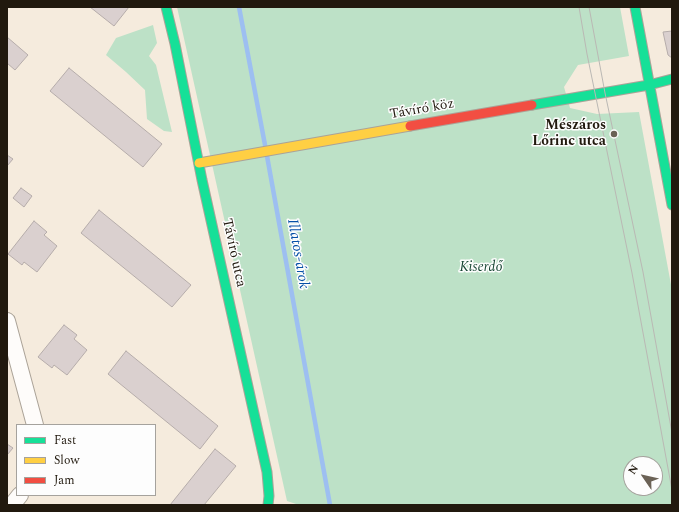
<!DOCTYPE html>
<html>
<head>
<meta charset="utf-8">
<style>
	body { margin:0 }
	#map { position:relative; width:679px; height:512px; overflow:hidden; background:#f5ebdd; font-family:Spectral,serif }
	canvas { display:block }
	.frame { position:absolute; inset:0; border:8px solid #21190e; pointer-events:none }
	.legend { position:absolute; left:16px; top:424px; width:140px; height:72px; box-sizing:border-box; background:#fdfdfd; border:1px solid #a5a29d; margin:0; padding:5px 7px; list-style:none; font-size:12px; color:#21190e }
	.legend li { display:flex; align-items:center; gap:8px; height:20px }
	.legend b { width:20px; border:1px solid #a5a29d }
	.north { position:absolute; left:623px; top:456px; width:40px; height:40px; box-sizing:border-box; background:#fdfdfd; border:1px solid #a5a29d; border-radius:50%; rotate:304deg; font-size:11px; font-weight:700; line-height:16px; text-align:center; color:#21190e }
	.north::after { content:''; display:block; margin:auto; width:14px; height:18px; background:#6b6256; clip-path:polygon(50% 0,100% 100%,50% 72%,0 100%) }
</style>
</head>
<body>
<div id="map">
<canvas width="679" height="512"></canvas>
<div class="frame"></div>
<ul class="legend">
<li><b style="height:5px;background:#16e098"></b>Fast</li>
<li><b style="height:5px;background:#ffcf43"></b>Slow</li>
<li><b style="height:5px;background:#f24e42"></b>Jam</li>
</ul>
<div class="north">N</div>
</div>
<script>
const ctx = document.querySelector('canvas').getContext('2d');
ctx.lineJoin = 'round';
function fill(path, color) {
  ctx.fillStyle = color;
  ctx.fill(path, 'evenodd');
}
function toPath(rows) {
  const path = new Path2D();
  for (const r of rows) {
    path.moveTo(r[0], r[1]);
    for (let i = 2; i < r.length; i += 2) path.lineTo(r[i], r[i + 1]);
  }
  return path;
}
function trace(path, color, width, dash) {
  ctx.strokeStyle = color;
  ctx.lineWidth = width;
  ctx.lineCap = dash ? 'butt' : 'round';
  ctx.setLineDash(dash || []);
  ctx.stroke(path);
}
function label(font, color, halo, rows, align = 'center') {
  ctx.font = font + ' Spectral,serif';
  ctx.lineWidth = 3;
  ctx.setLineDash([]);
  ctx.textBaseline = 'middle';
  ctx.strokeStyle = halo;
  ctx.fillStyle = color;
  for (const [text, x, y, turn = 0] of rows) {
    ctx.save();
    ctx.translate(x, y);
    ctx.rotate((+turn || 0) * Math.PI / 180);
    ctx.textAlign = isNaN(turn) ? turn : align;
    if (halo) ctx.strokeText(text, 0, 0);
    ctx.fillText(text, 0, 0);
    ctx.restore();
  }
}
const green = toPath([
	[177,7,620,7,629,56,578,65,564,87,570,108,597,114,639,112,672,290,672,505,299,505,287,501],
	[631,464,655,464,655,488,631,488],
	[153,25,157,43,149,56,156,65,172,132,164,131,147,119,145,90,126,72,106,55,116,38]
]);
const stream = toPath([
	[239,7,265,145],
	[267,156,330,505]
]);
const building = toPath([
	[90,7,129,7,114,26,90,7],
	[672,31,672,58,668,55,663,32,672,31],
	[7,37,28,55,15,70,7,63,7,37],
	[69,68,162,144,143,167,50,91,69,68],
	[7,155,13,159,7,166,7,155],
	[21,188,32,196,24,207,13,198,21,188],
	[99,210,191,285,172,307,81,233,99,210],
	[34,221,47,232,44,235,57,246,37,272,24,262,22,265,8,254,34,221],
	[64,325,77,335,74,339,87,350,67,375,54,365,52,368,38,357,64,325],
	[126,351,218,426,200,449,108,374,126,351],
	[7,444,13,448,7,455,7,444],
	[215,449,236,466,204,505,170,505,215,449]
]);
const street = toPath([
	[7,321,35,425],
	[12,505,20,495]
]);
const fast = toPath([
	[166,7,175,44,202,180,267,472,269,496,268,505],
	[635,7,672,205],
	[532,105,649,85,672,79]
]);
const slow = toPath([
	[199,163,410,126]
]);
const jam = toPath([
	[410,126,532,105]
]);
const tram = toPath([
	[579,7,587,54,632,273,672,490],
	[589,7,605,93,643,272,672,433]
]);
const markers = [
	[614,134,4,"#6b6256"]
];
const streetNames = [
	["Távíró köz",422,110,-10],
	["Távíró utca",233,253,78]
];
const poiNames = [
	["Mészáros",606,126],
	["Lőrinc utca",606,142]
];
const parkNames = [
	["Kiserdő",481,268]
];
const waterNames = [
	["Illatos-árok",297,254,80]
];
fill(green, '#bde1c7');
trace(stream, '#9dbff1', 4.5);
fill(building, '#dad0cf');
trace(building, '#b5acaa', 1);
trace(street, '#aba398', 18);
trace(fast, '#aba398', 11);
trace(slow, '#aba398', 11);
trace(jam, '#aba398', 11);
trace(street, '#fefcfa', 16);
trace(fast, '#16e098', 9);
trace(slow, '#ffcf43', 9);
trace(jam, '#f24e42', 9);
trace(tram, '#bab8b4', 1);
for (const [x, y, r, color] of markers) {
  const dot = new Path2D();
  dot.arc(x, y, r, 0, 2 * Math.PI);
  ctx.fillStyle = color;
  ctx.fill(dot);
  trace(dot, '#fdfdfd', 1.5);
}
label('14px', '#21190e', '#fdfdfd', streetNames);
label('bold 14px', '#21190e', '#fdfdfd', poiNames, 'right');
label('italic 14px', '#184734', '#fdfdfd', parkNames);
label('italic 15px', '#0650a7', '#fdfdfd', waterNames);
</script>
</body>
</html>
